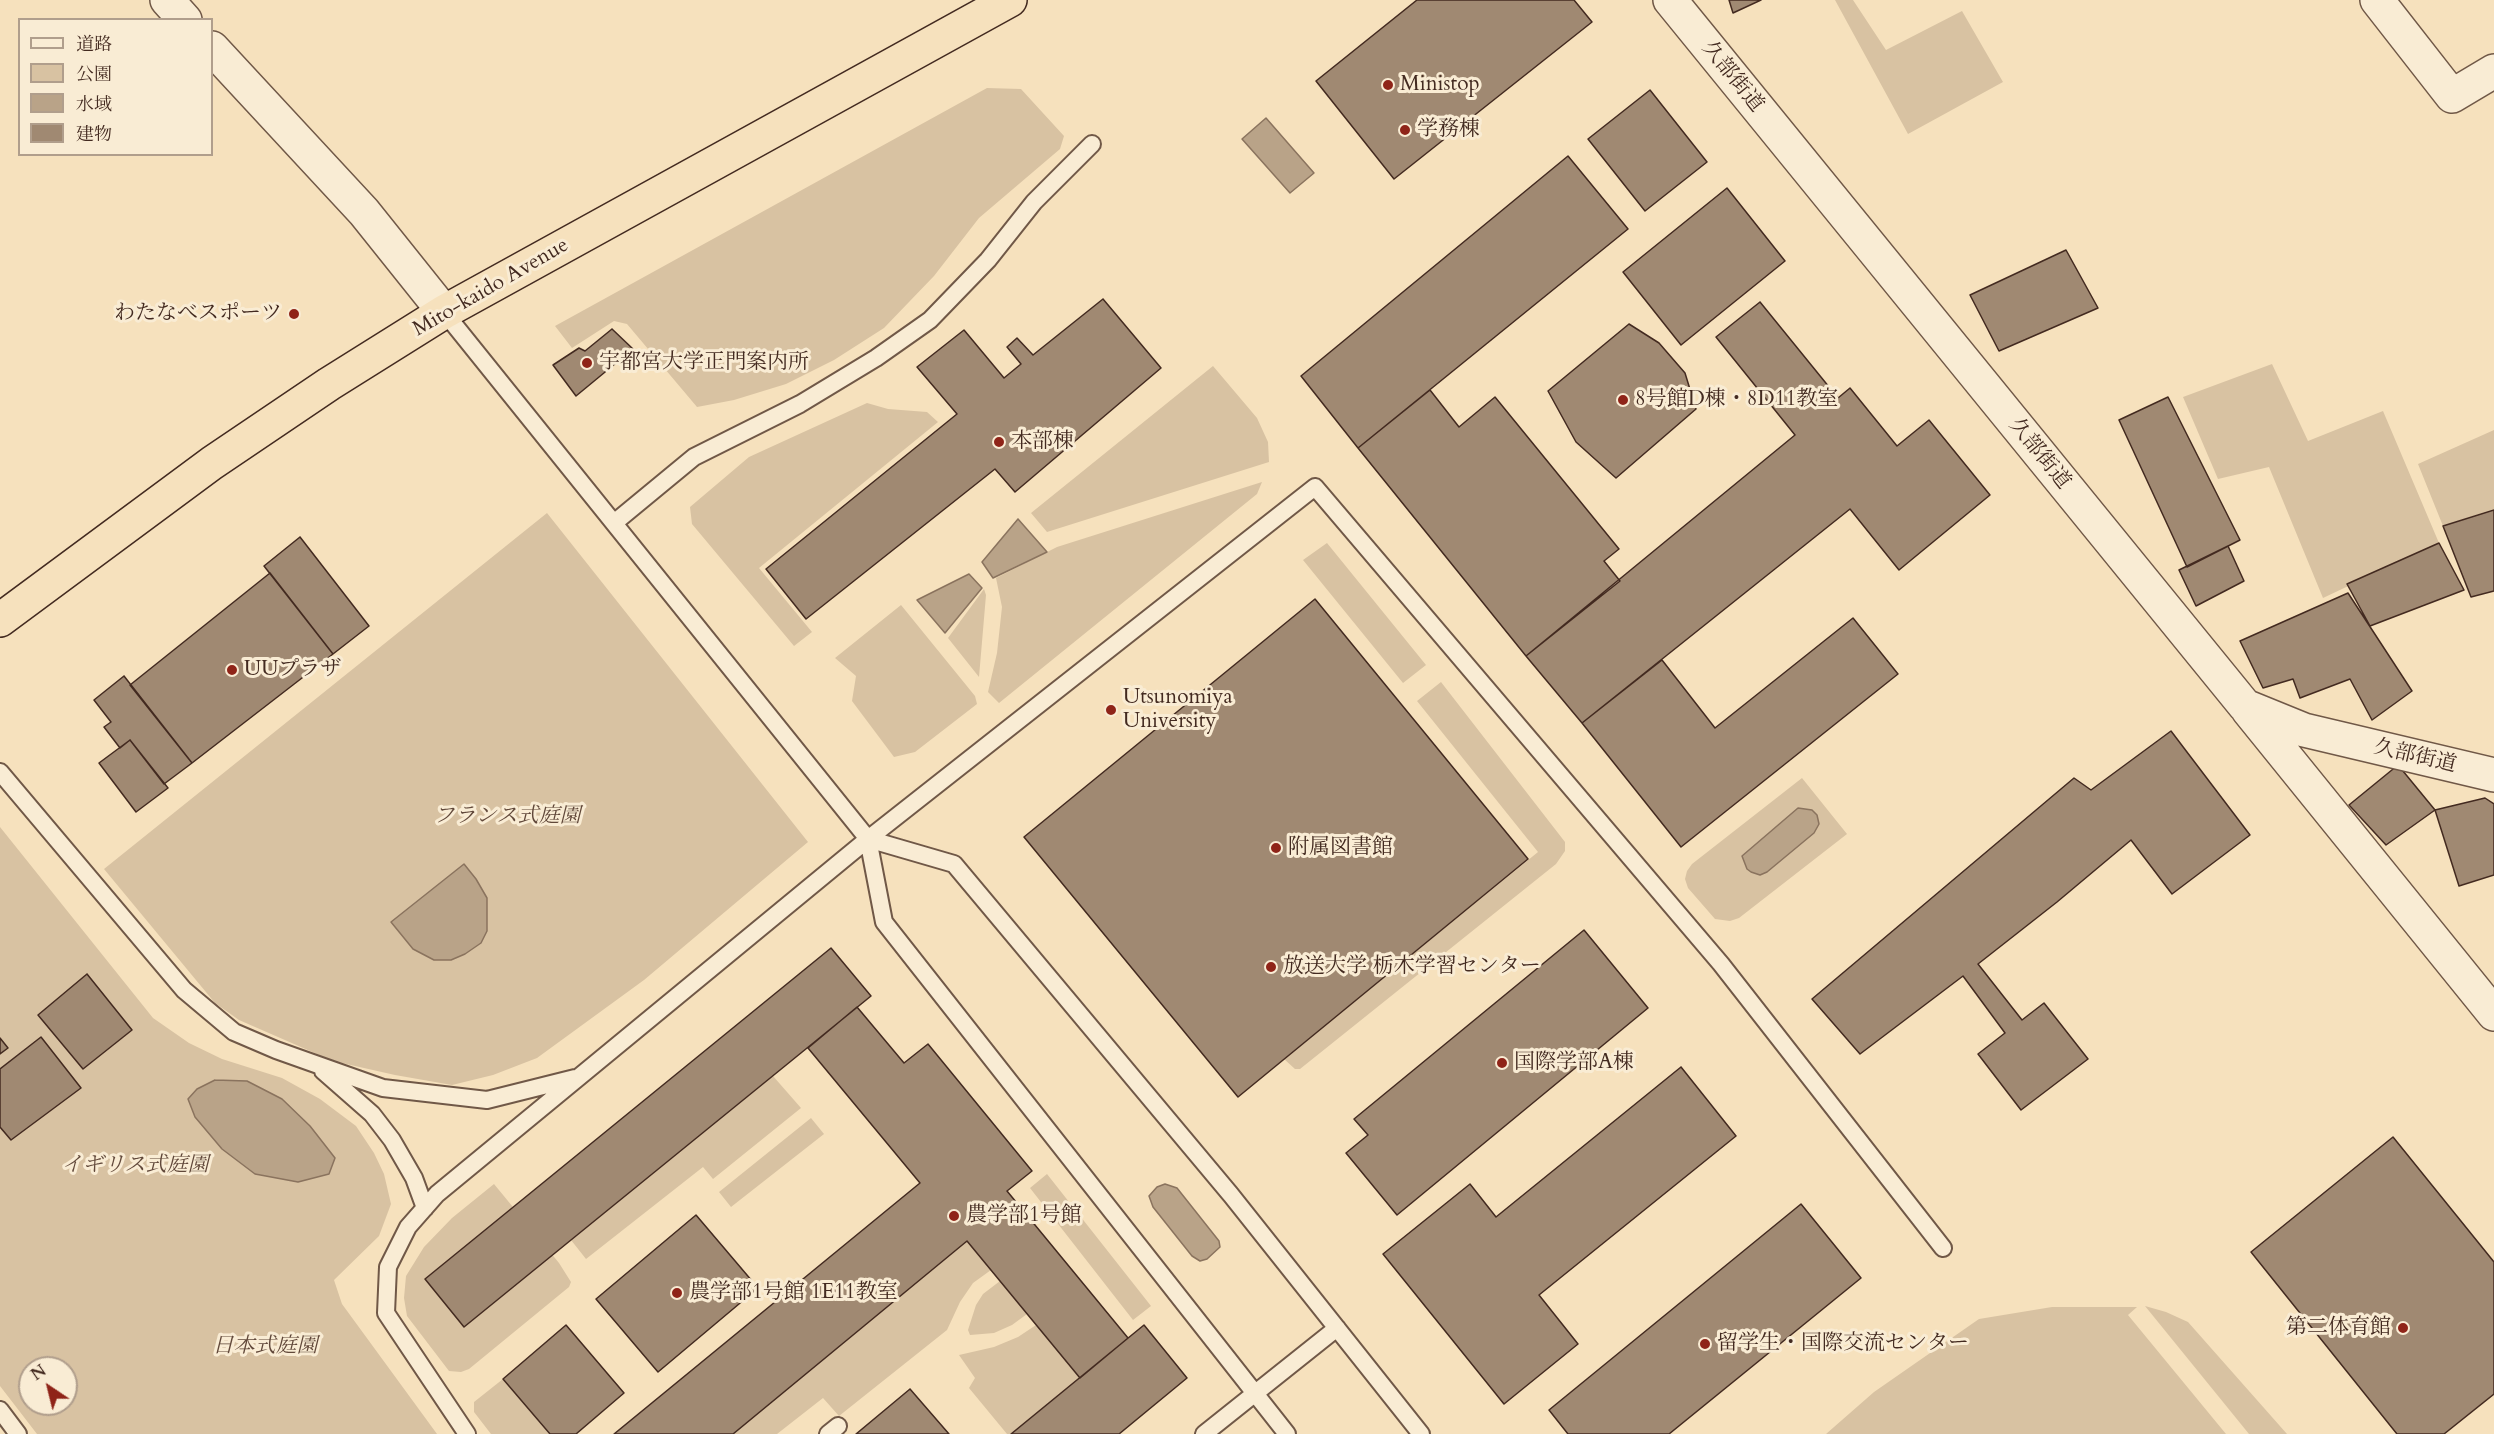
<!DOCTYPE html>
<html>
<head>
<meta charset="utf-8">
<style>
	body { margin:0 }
	#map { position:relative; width:2494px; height:1434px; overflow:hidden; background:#f6e1bd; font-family:Cardo,"Noto Serif JP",serif }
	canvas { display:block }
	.legend { position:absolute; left:18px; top:18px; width:195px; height:138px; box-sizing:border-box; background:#f9ecd4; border:2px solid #b09e8c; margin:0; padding:8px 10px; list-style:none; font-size:18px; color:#432a20 }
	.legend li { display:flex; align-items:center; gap:12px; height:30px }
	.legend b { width:30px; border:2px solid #b09e8c }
	.north { position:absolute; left:18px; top:1356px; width:60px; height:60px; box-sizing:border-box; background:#f9ecd4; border:2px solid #b09e8c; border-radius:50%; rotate:325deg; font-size:16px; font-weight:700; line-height:24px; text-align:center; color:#432a20 }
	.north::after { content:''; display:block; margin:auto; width:21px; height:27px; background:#8f2418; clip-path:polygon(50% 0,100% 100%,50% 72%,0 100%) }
</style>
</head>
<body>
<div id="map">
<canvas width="2494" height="1434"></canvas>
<ul class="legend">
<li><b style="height:8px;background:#f9ecd4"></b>道路</li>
<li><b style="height:16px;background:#d8c2a2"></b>公園</li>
<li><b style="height:16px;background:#b9a388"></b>水域</li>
<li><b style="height:16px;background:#a08972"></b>建物</li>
</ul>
<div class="north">N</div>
</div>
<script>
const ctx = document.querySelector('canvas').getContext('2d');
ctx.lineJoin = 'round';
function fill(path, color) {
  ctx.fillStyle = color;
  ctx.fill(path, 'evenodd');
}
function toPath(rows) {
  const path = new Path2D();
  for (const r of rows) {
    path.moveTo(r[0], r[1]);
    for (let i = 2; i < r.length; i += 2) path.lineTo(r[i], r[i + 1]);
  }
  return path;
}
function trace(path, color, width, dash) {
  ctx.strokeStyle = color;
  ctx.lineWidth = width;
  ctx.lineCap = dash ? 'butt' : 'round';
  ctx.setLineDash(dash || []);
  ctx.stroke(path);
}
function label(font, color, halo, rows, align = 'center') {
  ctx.font = font + ' Cardo,"Noto Serif JP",serif';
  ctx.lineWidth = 6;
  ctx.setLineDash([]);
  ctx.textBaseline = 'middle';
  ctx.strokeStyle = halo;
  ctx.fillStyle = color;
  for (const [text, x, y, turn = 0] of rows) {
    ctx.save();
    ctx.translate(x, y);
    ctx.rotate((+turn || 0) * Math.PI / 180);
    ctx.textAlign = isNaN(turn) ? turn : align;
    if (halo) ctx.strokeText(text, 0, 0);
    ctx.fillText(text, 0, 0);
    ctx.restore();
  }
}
const green = toPath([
	[1835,0,1853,0,1886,50,1962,11,2003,82,1908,134],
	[987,88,1021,89,1064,136,1060,149,979,218,934,276,884,328,834,360,786,384,734,400,697,407,627,324,614,321,572,348,555,326],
	[2272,364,2308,441,2383,411,2439,543,2323,598,2269,467,2218,479,2183,397],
	[1213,366,1257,418,1268,442,1269,462,1047,532,1031,513],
	[867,403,888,409,927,412,938,422,759,568,812,632,794,646,692,524,690,507,749,457],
	[2494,430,2494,509,2443,526,2418,464],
	[1262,482,1257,494,999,703,988,692,997,653,1002,607,996,578,1057,547],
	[547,513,808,842,644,980,537,1058,493,1075,452,1085,395,1075,333,1061,239,1020,215,1003,104,869],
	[1327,543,1426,665,1403,683,1303,560],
	[984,589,986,595,979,677,948,638],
	[901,605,975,696,977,704,915,752,894,757,852,701,856,676,835,658],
	[1441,682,1565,842,1565,851,1556,864,1300,1069,1295,1069,1284,1059,1538,852,1417,701],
	[1802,778,1847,834,1739,918,1730,921,1715,919,1688,888,1685,879,1687,871,1692,864],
	[0,827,153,1018,189,1043,222,1059,282,1078,320,1099,356,1126,374,1153,384,1174,391,1204,379,1236,334,1280,342,1304,437,1434,37,1434,0,1386],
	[30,1368,66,1368,66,1404,30,1404],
	[773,1076,801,1108,713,1179,703,1167,586,1259,571,1240],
	[811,1118,824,1134,731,1207,719,1192],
	[1047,1174,1151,1306,1133,1320,1030,1188],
	[494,1184,559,1263,571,1282,569,1287,469,1369,461,1372,449,1371,407,1316,404,1298,406,1276,424,1247,452,1218],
	[967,1241,991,1270,973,1283,960,1302,947,1330,839,1416,823,1398,777,1434,733,1434],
	[1000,1281,1027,1314,1012,1325,994,1333,970,1335,968,1330,976,1305,983,1294],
	[2145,1306,2166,1312,2188,1322,2287,1434,2249,1434],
	[2052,1307,2137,1307,2128,1315,2226,1434,1826,1434,1874,1392,1979,1319],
	[1036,1325,1080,1378,1011,1434,1007,1434,969,1388,975,1378,959,1355,994,1347,1018,1337],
	[503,1379,549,1434,491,1434,474,1412,474,1402]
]);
const water = toPath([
	[1266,118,1314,173,1290,193,1242,139,1266,118],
	[1018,519,1047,552,993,578,982,562,1018,519],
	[969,574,982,588,945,633,917,600,969,574],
	[1798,808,1812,810,1817,815,1819,824,1814,833,1767,872,1760,875,1751,872,1747,869,1742,856,1798,808],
	[464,864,476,879,487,898,487,931,481,943,465,954,451,960,434,960,413,949,391,922,464,864],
	[215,1080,247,1081,282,1099,310,1126,335,1158,329,1174,298,1182,255,1174,222,1149,195,1117,188,1099,197,1089,215,1080],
	[1165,1184,1177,1188,1219,1241,1220,1247,1207,1259,1200,1261,1192,1256,1153,1207,1149,1196,1157,1187,1165,1184]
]);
const building = toPath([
	[1417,0,1574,0,1592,22,1394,179,1316,81,1417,0],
	[1729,0,1761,0,1733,13,1729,0],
	[1650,90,1707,162,1645,211,1588,139,1650,90],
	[1568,156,1628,229,1358,448,1301,376,1568,156],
	[1727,188,1785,261,1681,345,1623,272,1727,188],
	[2066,250,2098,308,1999,351,1970,295,2066,250],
	[1103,299,1161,368,1015,492,995,469,806,619,766,569,957,414,917,367,964,330,1004,378,1021,364,1007,347,1017,338,1033,355,1103,299],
	[1760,302,1838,398,1850,388,1897,446,1929,420,1990,495,1899,570,1850,509,1582,723,1526,656,1795,435,1716,337,1760,302],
	[1629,324,1659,343,1685,373,1696,409,1616,478,1576,442,1548,391,1629,324],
	[612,329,633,349,576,396,553,365,579,348,585,351,612,329],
	[1430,390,1459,427,1495,397,1619,549,1604,561,1620,581,1526,656,1358,448,1430,390],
	[2168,397,2240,540,2187,567,2119,420,2168,397],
	[2494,510,2494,591,2471,597,2443,526,2494,510],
	[300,537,369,626,333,654,264,566,300,537],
	[2439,543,2464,590,2370,626,2347,584,2439,543],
	[2228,546,2244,581,2196,606,2179,570,2228,546],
	[270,573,333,654,192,763,130,685,270,573],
	[2348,593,2412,691,2372,720,2350,679,2300,698,2293,679,2263,688,2240,641,2348,593],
	[1315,599,1528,859,1238,1097,1024,837,1315,599],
	[1853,618,1898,674,1681,847,1582,723,1662,660,1715,728,1853,618],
	[124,676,192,763,164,784,130,740,120,748,104,727,111,722,94,700,124,676],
	[2171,731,2250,835,2172,894,2131,840,2057,902,1978,964,2022,1020,2044,1003,2088,1059,2021,1110,1978,1054,2005,1033,1963,976,1860,1054,1812,999,2074,778,2091,790,2171,731],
	[130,740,168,788,136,812,99,763,130,740],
	[2398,765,2435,810,2386,845,2349,805,2398,765],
	[2485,798,2494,804,2494,875,2459,886,2435,810,2485,798],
	[1584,930,1648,1008,1397,1215,1346,1153,1368,1135,1354,1119,1584,930],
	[831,948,871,996,464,1327,425,1279,831,948],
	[87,974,132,1030,83,1069,38,1015,87,974],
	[857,1007,904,1063,928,1044,1032,1171,1007,1191,1128,1338,1080,1378,967,1241,733,1434,614,1434,920,1183,808,1048,857,1007],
	[41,1037,81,1088,11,1140,0,1127,0,1069,41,1037],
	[0,1038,8,1048,0,1054,0,1038],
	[1681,1067,1736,1136,1539,1295,1578,1344,1504,1404,1383,1254,1470,1184,1496,1217,1681,1067],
	[2393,1137,2494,1262,2494,1394,2444,1434,2397,1434,2251,1252,2393,1137],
	[1801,1204,1861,1278,1669,1434,1568,1434,1549,1410,1801,1204],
	[696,1215,758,1288,658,1372,596,1299,696,1215],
	[566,1325,624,1393,576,1434,550,1434,503,1379,566,1325],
	[1144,1325,1187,1378,1119,1434,1011,1434,1144,1325],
	[910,1389,949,1434,856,1434,910,1389]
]);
const lane = toPath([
	[444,312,868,839,884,922,1287,1434],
	[614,523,694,457,800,404,876,358,930,320,988,260,1034,202,1092,144],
	[0,772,184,990,234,1032,276,1050,383,1088,487,1100,575,1078],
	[868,839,1315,487,1721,964,1943,1248],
	[323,1071,372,1114,392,1140,414,1178,425,1208],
	[0,1410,18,1434],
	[467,1434,386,1313,388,1267,408,1227,437,1194,868,839,954,864,1231,1195,1421,1434],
	[828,1434,838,1426],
	[1204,1434,1337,1328]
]);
const street = toPath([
	[167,0,185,20],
	[1670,0,2245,706,2304,730,2494,775],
	[2377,0,2452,96,2494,71],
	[212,48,364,212,444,312],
	[2248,710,2494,1014]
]);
const highway = toPath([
	[0,620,212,463,329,384,444,312,1010,0]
]);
const markers = [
	[1388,85,6,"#8f2418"],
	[1405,130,6,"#8f2418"],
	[294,314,6,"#8f2418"],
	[587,363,6,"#8f2418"],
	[1623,400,6,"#8f2418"],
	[999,442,6,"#8f2418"],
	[232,670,6,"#8f2418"],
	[1111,710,6,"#8f2418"],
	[1276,848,6,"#8f2418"],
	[1271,967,6,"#8f2418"],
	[1502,1063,6,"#8f2418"],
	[954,1216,6,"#8f2418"],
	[677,1293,6,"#8f2418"],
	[2403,1328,6,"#8f2418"],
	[1705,1344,6,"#8f2418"]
];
const streetNames = [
	["久部街道",1732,77,51],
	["Mito-kaido Avenue",491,288,-30],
	["久部街道",2039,454,51],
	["久部街道",2415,757,13]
];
const poiNames = [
	["Ministop",1400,85],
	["学務棟",1417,130],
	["わたなべスポーツ",282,314,"right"],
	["宇都宮大学正門案内所",599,363],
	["8号館D棟・8D11教室",1635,400],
	["本部棟",1011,442],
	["UUプラザ",244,670],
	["Utsunomiya",1123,698],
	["University",1123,722],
	["附属図書館",1288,848],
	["放送大学 栃木学習センター",1283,967],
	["国際学部A棟",1514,1063],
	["農学部1号館",966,1216],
	["農学部1号館 1E11教室",689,1293],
	["第二体育館",2391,1328,"right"],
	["留学生・国際交流センター",1717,1344]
];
const parkNames = [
	["フランス式庭園",507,817],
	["イギリス式庭園",135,1166],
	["日本式庭園",265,1347]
];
fill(green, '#d8c2a2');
fill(water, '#b9a388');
trace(water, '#8a735e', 1.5);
fill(building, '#a08972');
trace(building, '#432a20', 1.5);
trace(lane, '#705847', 20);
trace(street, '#705847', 36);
trace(highway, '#432a20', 36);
trace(lane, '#f9ecd4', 16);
trace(street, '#f9ecd4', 33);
trace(highway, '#f6e1bd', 33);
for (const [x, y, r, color] of markers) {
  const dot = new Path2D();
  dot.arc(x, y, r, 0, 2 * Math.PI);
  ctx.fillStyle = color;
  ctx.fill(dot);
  trace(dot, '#f9ecd4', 2);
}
label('21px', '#432a20', '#f9ecd4', streetNames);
label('21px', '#432a20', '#f9ecd4', poiNames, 'left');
label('italic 21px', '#61483a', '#f9ecd4', parkNames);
</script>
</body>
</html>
